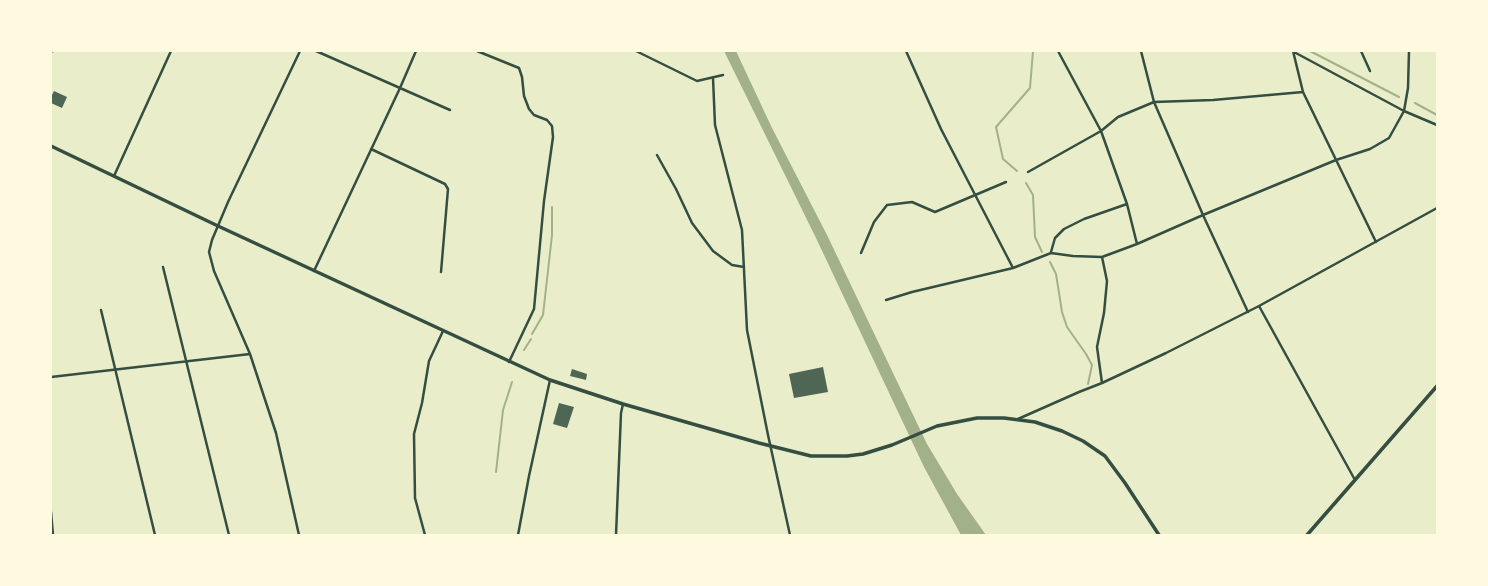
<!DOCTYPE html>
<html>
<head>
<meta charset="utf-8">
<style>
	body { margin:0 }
	#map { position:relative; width:1488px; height:586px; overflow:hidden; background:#e9edc9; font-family:"Source Serif 4",serif }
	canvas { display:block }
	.frame { position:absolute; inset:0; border:52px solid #fefae0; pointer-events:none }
</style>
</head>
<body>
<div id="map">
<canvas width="1488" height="586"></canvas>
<div class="frame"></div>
</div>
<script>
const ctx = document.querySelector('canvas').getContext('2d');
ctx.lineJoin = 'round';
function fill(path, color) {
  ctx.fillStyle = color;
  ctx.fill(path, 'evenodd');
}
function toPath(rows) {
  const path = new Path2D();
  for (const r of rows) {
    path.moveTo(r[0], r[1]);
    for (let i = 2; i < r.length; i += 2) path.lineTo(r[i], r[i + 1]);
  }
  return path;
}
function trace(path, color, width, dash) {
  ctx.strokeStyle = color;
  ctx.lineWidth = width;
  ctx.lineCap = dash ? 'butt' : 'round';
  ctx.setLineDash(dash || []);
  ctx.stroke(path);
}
const water = toPath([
	[724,51,736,51,772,128,827,235,927,444,957,494,986,535,961,535,924,467,816,238]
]);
const stream = toPath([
	[1310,51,1399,97],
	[51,53,54,51],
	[1415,103,1437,115],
	[1017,171,1003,159,996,127,1030,88,1033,51],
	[1026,183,1033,195,1035,237,1042,252],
	[1050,262,1056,274,1062,312,1067,327,1086,354,1092,365,1088,384],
	[532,334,543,315,552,235,552,207],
	[524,350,531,339],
	[496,472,503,410,512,382]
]);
const building = toPath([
	[54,91,67,97,62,108,51,103,51,97],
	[823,367,828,392,794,398,789,374],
	[572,369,587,374,586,380,570,376],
	[559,403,574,407,567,428,553,424]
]);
const minor = toPath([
	[316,51,450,110],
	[477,51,519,68,522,77,524,96,529,109,534,115,547,120,552,126,553,137,544,201,534,309,509,362],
	[636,51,697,81,723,75],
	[906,51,941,129,1013,268],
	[1058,51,1101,131,1127,204,1137,244],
	[1141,51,1154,102,1203,215,1248,312],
	[1293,51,1303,92,1376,242],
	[1361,51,1370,71],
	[1294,52,1404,111,1437,125],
	[713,78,715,125,742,230,747,330,768,435,790,535],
	[371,149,445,184,448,189,441,272],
	[657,155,676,189,692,223,713,251,732,265,744,267],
	[1028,172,1101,131,1118,117,1154,102,1213,100,1303,92],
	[114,176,171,51],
	[1051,252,1055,238,1064,229,1084,219,1127,204],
	[861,253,874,222,887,205,912,202,935,212,1006,182],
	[1102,257,1107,281,1104,313,1097,347,1102,383],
	[163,267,229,535],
	[314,271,400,88,416,51],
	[886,300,912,292,1013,268,1051,253,1073,256,1102,257,1137,244,1203,215,1336,160,1370,149,1389,138,1404,111,1408,88,1409,51],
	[1259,306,1355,480],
	[101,310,155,535],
	[51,377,250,354],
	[1018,419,1079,392,1102,383,1166,353,1259,306,1437,208],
	[51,512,53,535],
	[299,535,276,433,250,354,214,271,209,252,212,240,228,202,300,51],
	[425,535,415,498,414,434,422,403,429,361,443,331],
	[518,535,529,476,550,380],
	[616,535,621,413,623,404]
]);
const secondary = toPath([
	[51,146,218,226,550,380,623,404,759,443,811,456,847,456,863,454,892,445,937,426,977,418,1004,418,1035,422,1062,431,1083,441,1105,456,1125,483,1159,535],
	[1307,535,1437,386]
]);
fill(water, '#a3b18a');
trace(stream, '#a3b18a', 2);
fill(building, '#4f6655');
trace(minor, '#344e41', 2.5);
trace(secondary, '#344e41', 3.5);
</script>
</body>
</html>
